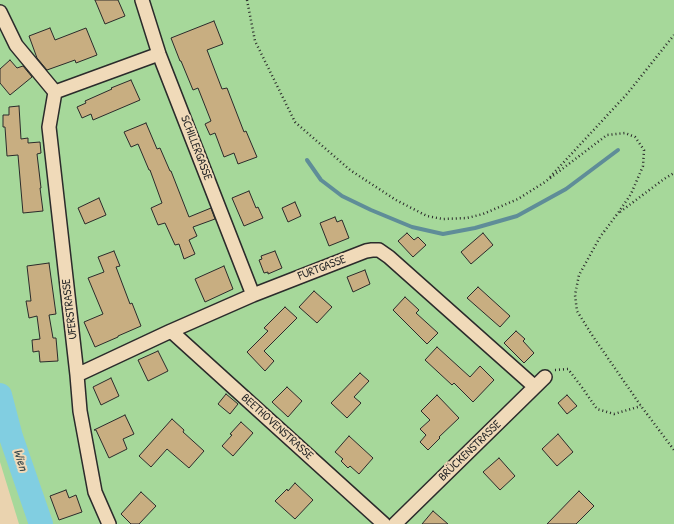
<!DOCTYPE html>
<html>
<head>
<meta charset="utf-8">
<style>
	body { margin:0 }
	canvas { display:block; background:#ead3af }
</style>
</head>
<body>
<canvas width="674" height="524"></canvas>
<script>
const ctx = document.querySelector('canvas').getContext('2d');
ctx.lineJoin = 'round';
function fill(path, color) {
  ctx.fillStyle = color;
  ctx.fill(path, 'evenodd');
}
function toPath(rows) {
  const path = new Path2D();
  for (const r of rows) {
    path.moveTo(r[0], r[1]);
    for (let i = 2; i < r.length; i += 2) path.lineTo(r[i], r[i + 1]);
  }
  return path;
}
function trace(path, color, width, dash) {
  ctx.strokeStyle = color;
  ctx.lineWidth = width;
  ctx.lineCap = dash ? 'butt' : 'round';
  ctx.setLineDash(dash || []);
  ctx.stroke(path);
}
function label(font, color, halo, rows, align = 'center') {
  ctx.font = font + ' "Patrick Hand",sans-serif';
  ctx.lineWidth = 4;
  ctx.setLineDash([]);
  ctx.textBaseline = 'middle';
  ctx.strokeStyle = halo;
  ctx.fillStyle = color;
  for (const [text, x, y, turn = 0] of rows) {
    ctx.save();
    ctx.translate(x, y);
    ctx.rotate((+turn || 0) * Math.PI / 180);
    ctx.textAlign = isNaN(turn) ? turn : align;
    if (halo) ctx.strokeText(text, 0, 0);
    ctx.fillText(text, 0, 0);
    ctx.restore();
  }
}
const green = toPath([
	[0,0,674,0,674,524,19,524,0,462]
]);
const stream = toPath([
	[307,160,321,180,342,196,371,210,412,227,443,234,475,228,517,216,566,189,618,150]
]);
const river = toPath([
	[0,395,11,437,41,524]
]);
const building = toPath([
	[95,0,118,0,125,16,105,24,95,0],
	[214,21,223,44,207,50,222,89,227,88,244,132,246,131,257,157,238,164,234,153,224,157,215,133,210,135,205,124,211,121,198,88,193,90,181,61,180,61,171,38,214,21],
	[50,28,55,40,86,28,97,55,76,63,75,60,47,70,37,58,29,36,50,28],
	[10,60,17,68,23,66,32,77,10,95,0,83,0,69,10,60],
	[131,80,140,100,93,120,91,114,82,118,77,107,86,103,85,101,112,89,111,88,131,80],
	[19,106,21,139,28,138,28,143,40,142,41,153,37,154,41,188,40,188,43,211,23,213,18,155,7,156,5,127,3,127,3,115,9,115,9,107,19,106],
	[146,123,157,149,160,148,170,171,171,171,189,217,211,208,215,219,193,227,197,236,189,240,195,254,184,259,179,244,175,245,165,223,158,225,151,208,162,203,150,170,149,170,138,144,131,147,124,132,146,123],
	[249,191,256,208,258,207,263,218,244,226,232,198,249,191],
	[99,198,106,215,85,224,78,208,99,198],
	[295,202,301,216,288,222,282,208,295,202],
	[335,217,337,222,342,220,349,238,329,246,320,223,335,217],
	[407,233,414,240,418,237,426,245,413,257,398,241,407,233],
	[483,233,493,245,471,264,461,252,483,233],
	[114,251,120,266,116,267,130,304,132,303,141,326,118,336,118,337,95,347,84,322,103,314,88,278,104,272,98,257,114,251],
	[275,251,282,268,268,274,268,272,264,273,259,260,262,259,261,256,275,251],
	[49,263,56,314,49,315,53,338,56,338,58,361,40,362,39,351,33,352,32,340,40,339,37,316,29,318,26,301,31,301,27,266,49,263],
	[224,266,233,289,205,302,195,279,224,266],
	[365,270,370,284,353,292,347,277,365,270],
	[478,287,510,316,500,327,467,298,478,287],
	[314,291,332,307,317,323,299,307,314,291],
	[405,297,419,310,416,313,438,333,427,344,393,310,405,297],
	[285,307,297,318,264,351,274,361,265,371,247,352,268,331,264,328,285,307],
	[516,331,525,339,523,341,534,353,524,363,504,343,516,331],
	[437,347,470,377,480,366,494,380,473,402,454,383,452,385,425,360,437,347],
	[158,351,168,371,148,381,138,360,158,351],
	[360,373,369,381,354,397,361,403,347,418,331,403,360,373],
	[111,378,119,396,101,405,93,387,111,378],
	[287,387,302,401,288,417,272,402,287,387],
	[226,394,238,404,230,414,218,404,226,394],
	[437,395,459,418,439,437,440,438,428,450,420,442,426,435,420,429,430,420,421,411,437,395],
	[567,395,577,406,567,414,558,403,567,395],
	[125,415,134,434,123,439,127,449,109,458,96,430,94,430,125,415],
	[172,419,184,430,183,432,204,451,189,468,167,449,151,467,139,456,172,419],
	[241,422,253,433,233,456,222,446,232,435,230,434,241,422],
	[558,434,573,452,557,466,542,449,558,434],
	[349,436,373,458,359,474,350,466,348,468,341,461,343,459,335,452,349,436],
	[499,458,515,476,500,490,483,472,499,458],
	[295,483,313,500,295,519,275,501,287,489,288,491,295,483],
	[66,490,69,498,76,495,82,512,59,520,50,496,66,490],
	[579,491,594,506,576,524,547,524,579,491],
	[141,492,156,506,139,524,131,524,121,514,141,492],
	[433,511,448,524,422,524,433,511]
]);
const path = toPath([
	[247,0,255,41,295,122,350,170,396,200,427,216,443,219,467,218,483,214,518,199,545,182,607,135,625,133,635,137,644,150,643,166,631,194,618,213,600,237,579,275,575,295,577,311,592,335,641,406,674,450],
	[550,177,627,94,674,35],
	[620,212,664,179,674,173],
	[555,370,568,369,581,386,597,409,614,414,641,406]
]);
const minor = toPath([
	[142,0,159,54,253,295],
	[0,12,16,45,55,92],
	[171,331,384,524],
	[77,375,171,331,253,295,366,251,372,250,379,250,389,257,535,387],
	[109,524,95,492,80,411,77,375,49,127,55,92,159,54],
	[395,524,545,377]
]);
const streetNames = [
	["SCHILLERGASSE",196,148,69],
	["FURTGASSE",322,268,-21],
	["UFERSTRASSE",70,309,-97],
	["BEETHOVENSTRASSE",277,427,42],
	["BRÜCKENSTRASSE",470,451,-44]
];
const waterNames = [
	["Wien",20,460,73]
];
fill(green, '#a6d89a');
trace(stream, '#5f8d98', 4);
trace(river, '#81cee1', 24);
fill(building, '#c8ae81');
trace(building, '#2b2b2b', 1);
trace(minor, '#2b2b2b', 16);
trace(path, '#2b2b2b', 2.5, [1, 3]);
trace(minor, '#f0dab9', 13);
label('12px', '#2b2b2b', '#f0dab9', streetNames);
label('italic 13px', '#3c4c4f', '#f0dab9', waterNames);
</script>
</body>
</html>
